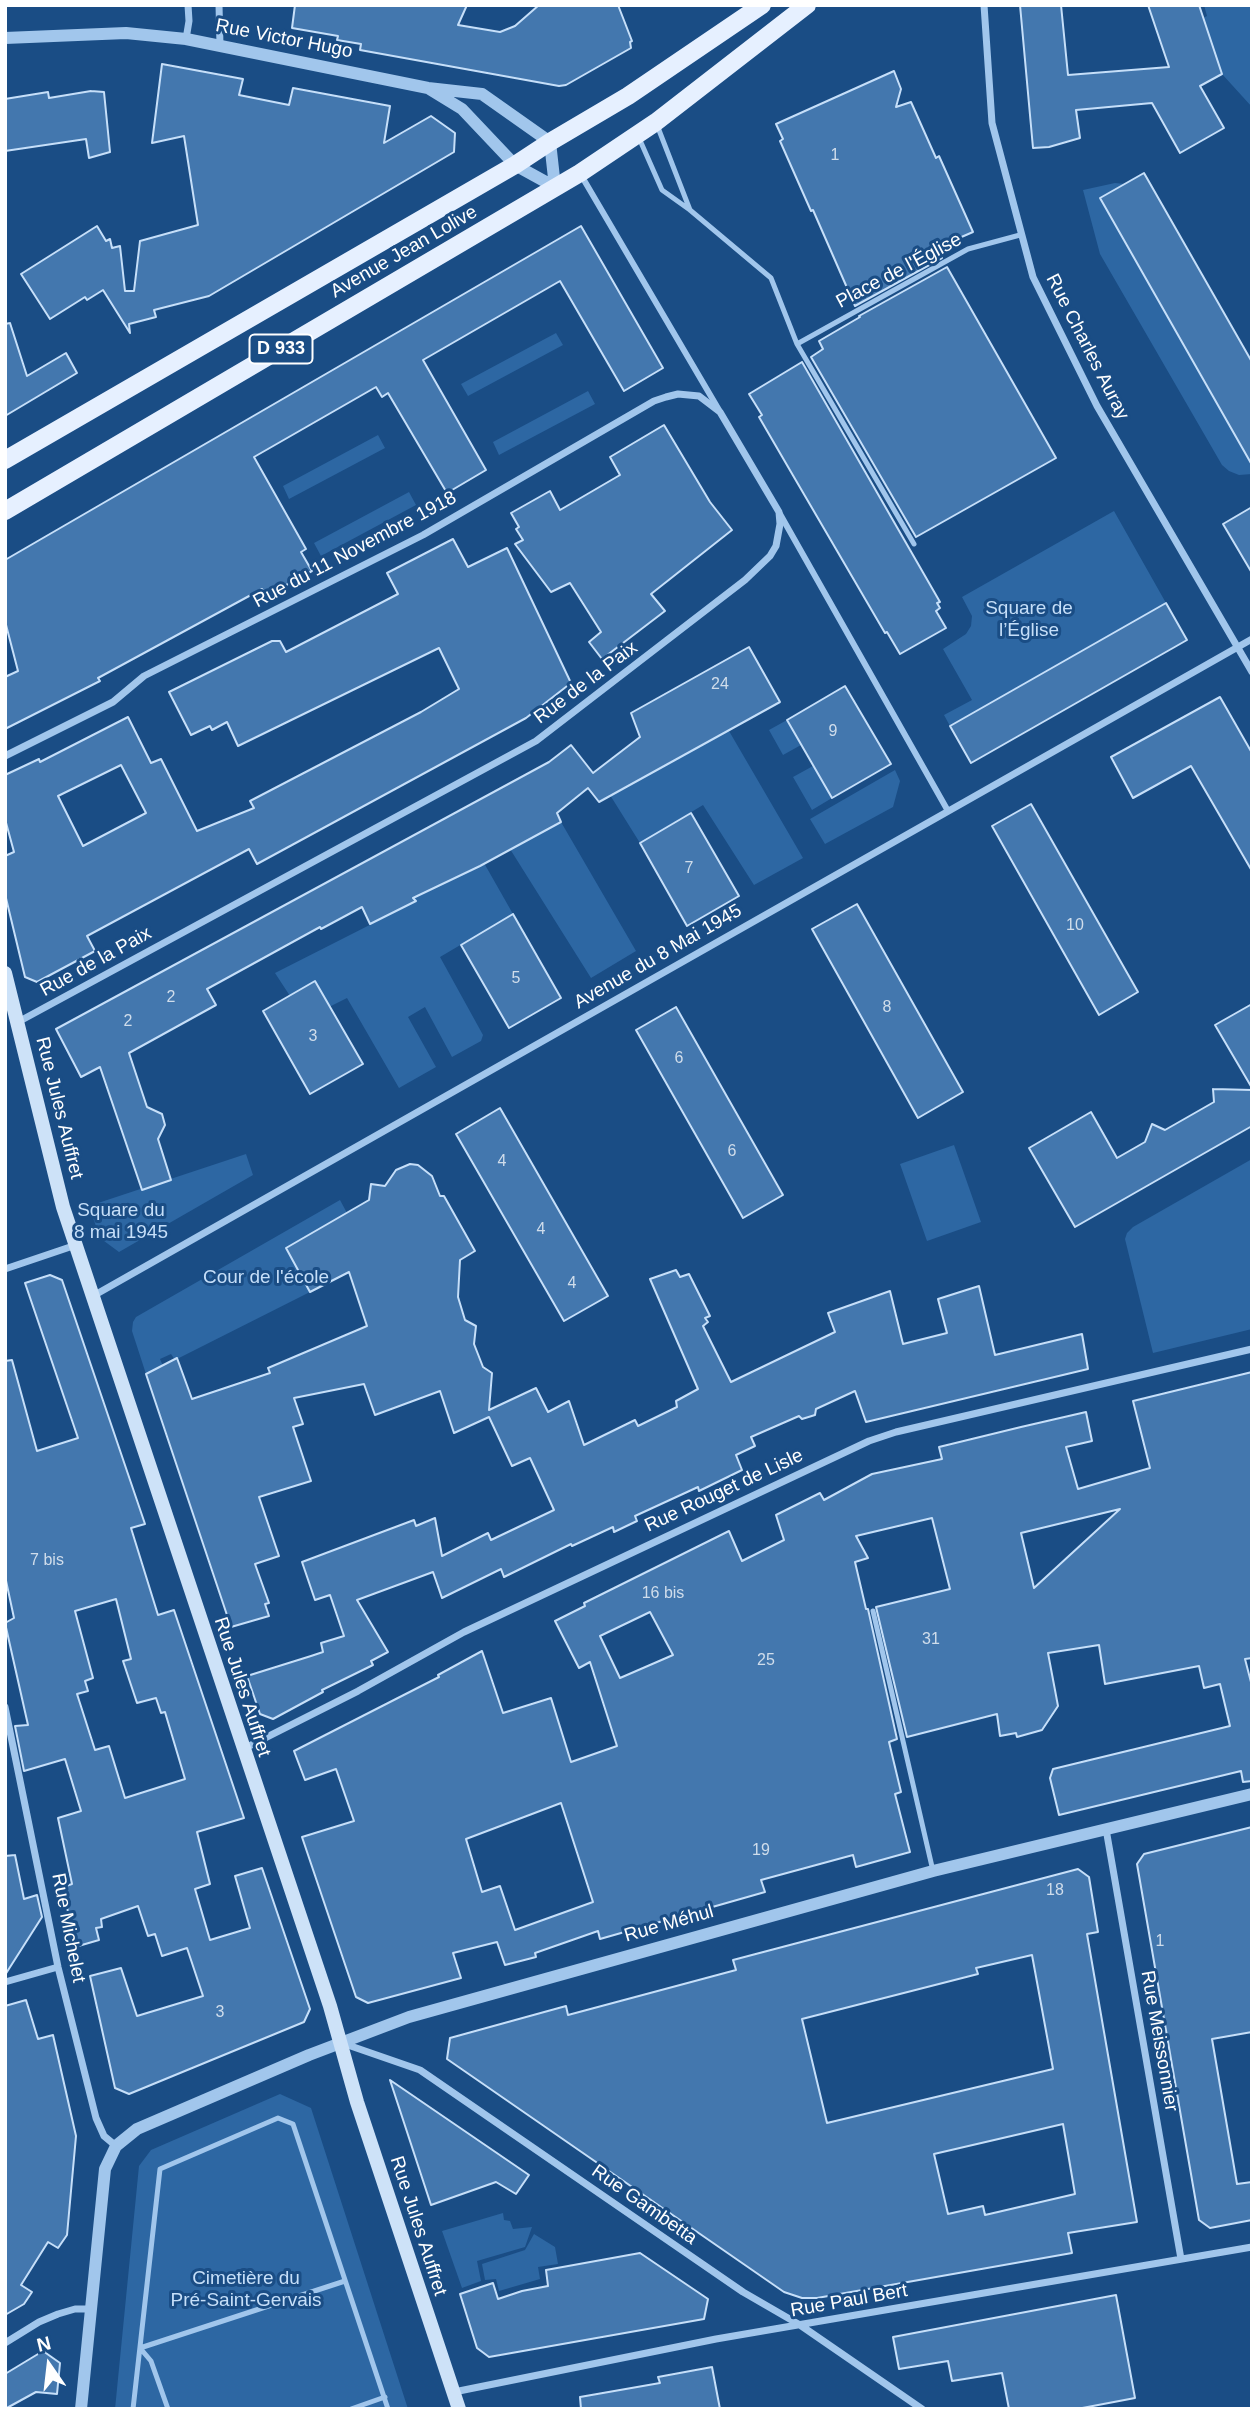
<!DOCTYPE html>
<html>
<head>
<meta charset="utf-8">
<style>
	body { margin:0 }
	#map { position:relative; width:1257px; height:2414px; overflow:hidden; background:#1a4d85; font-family:Arial,sans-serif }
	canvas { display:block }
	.frame { position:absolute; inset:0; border:7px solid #fff; pointer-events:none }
	.north { position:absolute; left:14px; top:2330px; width:70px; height:70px; -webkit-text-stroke:5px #1a4d85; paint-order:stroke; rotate:346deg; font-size:19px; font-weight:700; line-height:28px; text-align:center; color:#fff }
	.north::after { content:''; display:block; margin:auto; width:24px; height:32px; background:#fff; clip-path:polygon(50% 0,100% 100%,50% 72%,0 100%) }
</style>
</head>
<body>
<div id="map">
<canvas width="1257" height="2414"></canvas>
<div class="frame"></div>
<div class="north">N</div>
</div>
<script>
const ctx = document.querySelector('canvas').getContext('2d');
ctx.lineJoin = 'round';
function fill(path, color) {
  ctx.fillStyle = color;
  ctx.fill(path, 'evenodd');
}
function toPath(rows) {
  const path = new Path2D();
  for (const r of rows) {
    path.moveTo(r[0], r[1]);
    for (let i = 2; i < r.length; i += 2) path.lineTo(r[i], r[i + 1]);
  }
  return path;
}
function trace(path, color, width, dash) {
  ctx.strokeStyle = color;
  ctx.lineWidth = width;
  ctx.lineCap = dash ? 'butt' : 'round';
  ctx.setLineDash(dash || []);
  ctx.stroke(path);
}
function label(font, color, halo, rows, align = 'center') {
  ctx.font = font + ' Arial,sans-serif';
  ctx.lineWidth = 6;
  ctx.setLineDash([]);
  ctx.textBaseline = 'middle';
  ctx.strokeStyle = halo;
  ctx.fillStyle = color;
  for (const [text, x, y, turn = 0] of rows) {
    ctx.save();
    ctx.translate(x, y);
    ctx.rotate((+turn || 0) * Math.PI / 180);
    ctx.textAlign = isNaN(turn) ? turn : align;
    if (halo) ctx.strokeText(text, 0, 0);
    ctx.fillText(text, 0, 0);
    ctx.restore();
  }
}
const green = toPath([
	[1204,5,1252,5,1252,107,1222,74,1203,18,1207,16],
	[1115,183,1125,184,1100,199,1252,464,1252,474,1239,475,1229,471,1222,465,1100,254,1083,190],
	[556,333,563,345,468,396,461,384],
	[588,391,595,404,499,455,493,442],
	[378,435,385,448,289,499,283,486],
	[409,492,416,505,321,556,314,543],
	[1114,511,1166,603,950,726,944,715,972,700,943,649,966,634,971,626,972,616,962,597],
	[787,720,801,745,783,755,769,730],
	[729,731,803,858,754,885,703,805,640,843,610,795],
	[813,766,832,798,812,810,793,777],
	[895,770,900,781,893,807,825,844,810,819],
	[561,822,636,951,591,978,510,849],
	[484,863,513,914,440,957,483,1035,481,1041,452,1057,425,1007,408,1017,436,1067,399,1088,347,998,329,1007,290,996,275,973,415,902,413,898],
	[954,1145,981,1222,927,1241,900,1164],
	[246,1154,253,1175,119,1252,100,1238,89,1206],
	[1252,1159,1252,1329,1153,1353,1125,1239,1127,1233,1133,1227],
	[340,1200,347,1213,286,1248,310,1292,177,1359,175,1360,171,1354,160,1359,163,1366,146,1374,132,1331,133,1322,136,1317],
	[280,2094,311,2108,408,2409,115,2409,139,2166,151,2150],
	[503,2213,504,2220,510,2221,513,2229,532,2227,525,2247,477,2261,481,2281,462,2288,442,2231],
	[534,2234,555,2247,558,2264,538,2267,540,2279,499,2291,496,2279,485,2280,482,2264,525,2250]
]);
const building = toPath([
	[295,5,467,5,458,25,500,32,515,26,539,5,618,5,632,41,630,42,631,48,566,85,559,86,360,50,361,44,337,40,338,36,292,28,295,5],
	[1020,5,1061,5,1068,75,1169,67,1148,5,1199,5,1222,74,1200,86,1224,128,1180,153,1152,103,1076,110,1080,138,1049,147,1033,148,1020,5],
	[162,64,243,79,239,95,289,105,293,88,390,106,384,143,431,116,455,133,454,152,209,296,154,310,156,317,129,324,130,333,103,290,87,300,85,297,50,319,21,274,97,226,106,241,110,239,112,248,120,246,125,291,134,291,140,241,198,225,184,136,152,143,162,64],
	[894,71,901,89,896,107,911,102,936,158,939,156,973,232,936,248,942,258,855,306,813,210,811,211,780,141,783,139,776,124,894,71],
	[91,91,104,92,110,152,89,158,86,139,5,151,5,99,48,92,49,98,91,91],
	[1144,173,1252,362,1252,465,1100,198,1144,173],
	[581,226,663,368,624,391,560,281,423,360,486,470,447,493,388,393,382,397,376,387,254,457,306,549,301,552,312,571,266,596,262,589,98,678,100,681,5,729,5,677,18,671,5,621,5,560,581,226],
	[947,267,1056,458,916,537,811,357,823,349,819,341,860,317,859,316,947,267],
	[10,323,27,376,66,353,77,373,5,416,5,324,10,323],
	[802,362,940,602,937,603,940,608,936,611,946,628,900,654,887,632,885,633,791,472,759,417,762,415,749,394,802,362],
	[664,425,710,502,732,530,651,594,665,611,602,659,589,642,601,632,570,583,551,592,515,544,523,540,516,529,519,527,511,513,550,491,560,510,620,475,610,457,664,425],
	[1252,507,1252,573,1223,524,1252,507],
	[453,539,468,567,507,548,571,683,526,718,257,864,249,849,87,936,95,951,37,982,25,977,5,894,5,856,14,852,5,819,5,775,39,759,40,762,128,717,151,763,161,759,197,831,254,808,250,801,421,712,459,689,439,648,238,746,227,722,212,730,210,726,191,735,169,692,272,641,280,641,286,652,398,594,387,573,453,539],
	[121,765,146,813,83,846,58,796,121,765],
	[1166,603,1187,640,971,763,950,726,1166,603],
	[749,647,780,702,599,802,588,788,557,813,561,822,480,866,413,898,416,901,370,924,362,907,321,929,320,927,207,989,216,1005,129,1053,147,1107,162,1114,165,1125,158,1139,171,1180,142,1190,100,1067,81,1077,56,1029,549,762,571,745,593,773,640,737,631,713,749,647],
	[845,686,891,764,832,798,787,720,845,686],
	[1220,697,1252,753,1252,871,1191,766,1133,798,1111,757,1220,697],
	[1031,804,1138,992,1099,1015,992,826,1031,804],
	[691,813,739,896,687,926,640,843,691,813],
	[857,904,963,1092,918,1118,812,929,857,904],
	[513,914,561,998,509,1028,461,945,513,914],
	[315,981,363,1064,310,1094,263,1011,315,981],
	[1252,1004,1252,1088,1215,1025,1252,1004],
	[676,1007,783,1195,743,1218,636,1030,676,1007],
	[1213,1089,1252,1090,1252,1126,1075,1227,1029,1148,1091,1112,1117,1158,1145,1142,1152,1124,1165,1130,1214,1102,1213,1089],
	[500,1108,608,1296,564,1321,456,1134,500,1108],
	[410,1164,418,1165,432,1176,440,1196,444,1196,475,1251,460,1260,458,1297,465,1320,476,1326,474,1344,483,1367,492,1373,489,1410,536,1388,548,1412,569,1401,584,1445,635,1420,638,1426,677,1407,676,1401,698,1389,650,1279,676,1270,680,1277,689,1274,710,1316,705,1318,708,1322,703,1326,731,1382,835,1332,828,1313,890,1291,903,1344,947,1333,938,1299,979,1286,995,1355,1082,1334,1088,1369,866,1422,855,1391,816,1409,815,1415,802,1419,799,1416,751,1437,755,1446,736,1455,742,1470,699,1491,698,1487,635,1516,637,1521,614,1532,613,1527,572,1546,571,1544,504,1577,501,1569,442,1598,433,1572,357,1600,388,1652,371,1661,373,1665,322,1690,323,1692,273,1719,260,1714,247,1676,311,1656,323,1652,321,1643,344,1636,330,1595,315,1600,302,1562,414,1520,416,1526,435,1518,442,1556,488,1533,491,1540,554,1510,530,1458,512,1466,489,1417,454,1433,440,1391,375,1415,364,1384,294,1398,303,1424,293,1427,311,1481,259,1497,279,1556,255,1564,269,1603,265,1604,269,1616,231,1627,146,1374,177,1358,192,1399,270,1373,268,1368,367,1326,349,1272,310,1292,286,1248,369,1200,371,1184,385,1186,396,1170,410,1164],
	[50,1275,62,1280,145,1524,131,1528,158,1615,174,1610,244,1818,197,1832,210,1884,195,1889,210,1940,250,1928,235,1876,262,1868,310,2009,304,2022,129,2094,115,2088,90,1976,121,1968,137,2016,203,1996,187,1948,162,1956,155,1934,148,1936,138,1906,101,1919,102,1927,96,1928,99,1940,75,1947,63,1887,72,1884,58,1818,81,1811,65,1759,24,1771,15,1726,28,1725,5,1623,14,1618,5,1576,5,1361,12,1360,37,1451,78,1438,25,1283,50,1275],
	[116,1599,131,1659,123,1661,137,1703,156,1698,161,1713,165,1712,185,1779,125,1798,109,1746,95,1750,77,1694,88,1691,85,1681,93,1678,75,1611,116,1599],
	[1252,1372,1252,1658,1245,1659,1252,1686,1252,1781,1243,1782,1241,1771,1059,1815,1050,1778,1053,1769,1230,1726,1220,1684,1204,1688,1199,1666,1105,1684,1099,1645,1048,1653,1058,1706,1042,1730,1017,1737,1016,1733,1000,1736,997,1714,907,1737,876,1607,950,1589,932,1518,856,1536,868,1558,855,1562,866,1609,868,1609,897,1739,889,1742,901,1792,895,1794,910,1852,856,1867,853,1855,761,1880,765,1892,600,1939,598,1931,535,1953,536,1957,505,1965,497,1942,453,1953,461,1978,368,2003,356,1997,302,1837,354,1821,336,1769,305,1780,294,1751,439,1677,438,1675,482,1651,503,1713,551,1698,571,1762,617,1746,590,1662,579,1668,555,1621,585,1606,584,1603,729,1531,742,1561,784,1540,776,1515,820,1493,824,1500,872,1474,942,1459,939,1447,1021,1427,1086,1412,1092,1441,1066,1447,1078,1489,1150,1468,1133,1401,1252,1372],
	[1120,1509,1034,1588,1021,1533,1120,1509],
	[650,1612,673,1655,620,1678,600,1636,650,1612],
	[561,1803,593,1902,515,1930,500,1886,482,1892,466,1839,561,1803],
	[1252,1827,1252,2032,1212,2039,1237,2184,1252,2182,1252,2220,1210,2228,1199,2220,1137,1864,1144,1854,1252,1827],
	[15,1855,24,1899,37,1895,42,1917,5,1975,5,1856,15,1855],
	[1078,1869,1089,1877,1098,1932,1087,1934,1137,2222,1068,2233,1072,2253,817,2298,802,2298,784,2292,447,2059,450,2038,566,2006,568,2015,736,1970,733,1960,1078,1869],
	[1032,1955,1053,2069,827,2123,802,2019,978,1974,976,1968,1032,1955],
	[1063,2124,1075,2194,985,2215,983,2206,948,2214,934,2154,1063,2124],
	[26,2000,38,2039,53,2035,76,2136,67,2235,58,2248,48,2242,21,2285,32,2292,24,2304,5,2315,5,2006,26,2000],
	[390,2080,529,2175,516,2194,496,2182,431,2205,390,2080],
	[640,2253,708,2299,704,2319,489,2357,477,2348,460,2294,493,2283,498,2299,522,2291,548,2286,546,2270,640,2253],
	[1116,2295,1135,2398,1077,2409,1009,2409,1002,2373,952,2381,948,2361,899,2369,893,2337,1116,2295],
	[43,2351,60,2363,57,2394,36,2392,5,2409,5,2374,43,2351],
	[712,2367,720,2409,581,2409,580,2397,660,2383,658,2377,712,2367]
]);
const service = toPath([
	[657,125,690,210],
	[639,138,662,190,690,210,771,278,797,344,968,249,1020,235],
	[797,344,914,544],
	[873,1611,933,1871],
	[133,2409,160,2169,278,2118,293,2124,388,2409],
	[168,2409,151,2361,140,2348,345,2281],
	[351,2409,385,2397]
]);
const pedestrian = toPath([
	[581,175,719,410],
	[780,514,948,811]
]);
const minor = toPath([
	[219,5,220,45],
	[984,5,992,123,1033,277,1097,406,1252,672],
	[186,39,189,21,188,5],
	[5,756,113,702,144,676,423,535,654,401,666,397,678,394,699,396,720,412,779,512,780,524,776,546,770,556,745,580,536,741,18,1022],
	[5,1269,76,1245],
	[93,1296,1252,639],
	[5,1707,58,1967,96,2118,104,2136,116,2146],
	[243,1749,358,1691,464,1632,869,1441,896,1432,1252,1349],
	[1106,1829,1181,2259],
	[5,1982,58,1967],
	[342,2043,420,2070,743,2292,800,2325,922,2409],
	[5,2343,39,2322,58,2314,75,2309,90,2309],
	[454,2392,716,2339,1252,2247]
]);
const tertiary = toPath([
	[5,38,126,33,186,39,428,88,482,94,550,142,555,187],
	[431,90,462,109,515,165,555,187],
	[81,2409,105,2169,116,2146,137,2129,309,2055,409,2017,933,1871,1252,1794]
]);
const secondary = toPath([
	[5,973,63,1207,330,2006,357,2102,459,2409]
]);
const primary = toPath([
	[5,460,515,165,550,142,628,96,762,5],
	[5,511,580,173,656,122,807,5]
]);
const numberNames = [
	["1",835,156],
	["24",720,685],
	["9",833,732],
	["7",689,869],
	["10",1075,926],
	["5",516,979],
	["2",171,998],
	["8",887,1008],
	["2",128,1022],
	["3",313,1037],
	["6",679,1059],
	["6",732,1152],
	["4",502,1162],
	["4",541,1230],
	["4",572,1284],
	["7 bis",47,1561],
	["16 bis",663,1594],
	["31",931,1640],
	["25",766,1661],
	["19",761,1851],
	["18",1055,1891],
	["1",1160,1942],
	["3",220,2013]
];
const shields = [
	[281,349,63]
];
const shieldNames = [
	["D 933",281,349]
];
const streetNames = [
	["Rue Victor Hugo",284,39,11],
	["Avenue Jean Lolive",404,252,-30],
	["Place de l'Église",899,271,-28],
	["Rue Charles Auray",1087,347,63],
	["Rue du 11 Novembre 1918",355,550,-28],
	["Rue de la Paix",586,683,-37],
	["Avenue du 8 Mai 1945",658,957,-30],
	["Rue de la Paix",96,962,-29],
	["Rue Jules Auffret",59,1108,76],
	["Rue Rouget de Lisle",724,1491,-25],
	["Rue Jules Auffret",242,1687,72],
	["Rue Méhul",669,1924,-16],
	["Rue Michelet",68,1928,79],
	["Rue Meissonnier",1159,2041,80],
	["Rue Gambetta",644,2205,35],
	["Rue Jules Auffret",418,2226,72],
	["Rue Paul Bert",849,2301,-10]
];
const parkNames = [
	["Square de",1029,609],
	["l’Église",1029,631],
	["Square du",121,1211],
	["8 mai 1945",121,1233],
	["Cour de l'école",266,1278],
	["Cimetière du",246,2279],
	["Pré-Saint-Gervais",246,2301]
];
fill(green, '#2d67a3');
fill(building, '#4377ae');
trace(building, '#c6dff9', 2);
trace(service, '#a1c6ec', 5);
trace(pedestrian, '#a1c6ec', 6);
trace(minor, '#a1c6ec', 7);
trace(tertiary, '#a1c6ec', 12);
trace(secondary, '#cde2f8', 14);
trace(primary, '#e6f0ff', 18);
label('16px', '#d0ddeb', null, numberNames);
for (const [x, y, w] of shields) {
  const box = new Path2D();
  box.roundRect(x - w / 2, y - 14.5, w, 29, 5);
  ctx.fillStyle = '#1a4d85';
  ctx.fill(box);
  trace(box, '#fff', 2);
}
label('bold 18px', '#fff', null, shieldNames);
label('19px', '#fff', '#1a4d85', streetNames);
label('19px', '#c6dff9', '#1a4d85', parkNames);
</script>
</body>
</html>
